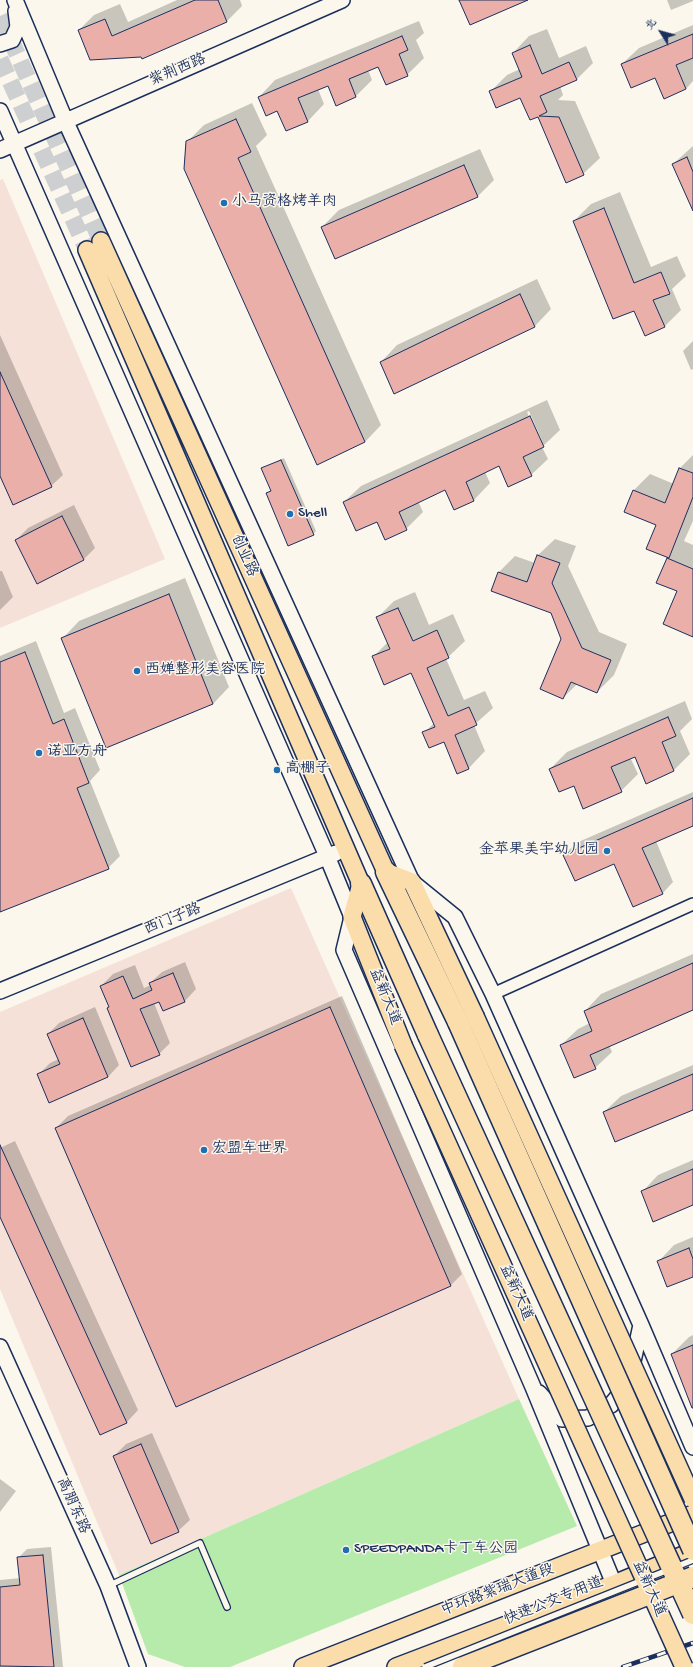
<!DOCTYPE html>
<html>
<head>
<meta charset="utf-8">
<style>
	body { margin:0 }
	#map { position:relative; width:693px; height:1667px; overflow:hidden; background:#fbf7ec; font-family:"Gochi Hand","LXGW WenKai TC",sans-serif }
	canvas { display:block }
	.north { position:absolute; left:641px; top:12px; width:40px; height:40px; -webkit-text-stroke:3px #fbf7ec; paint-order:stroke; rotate:307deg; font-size:11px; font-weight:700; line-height:16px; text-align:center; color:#1b2f5e }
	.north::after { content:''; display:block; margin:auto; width:14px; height:18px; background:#1b2f5e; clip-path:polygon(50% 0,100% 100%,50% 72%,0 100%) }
</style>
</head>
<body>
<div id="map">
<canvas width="693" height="1667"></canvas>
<div class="north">北</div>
</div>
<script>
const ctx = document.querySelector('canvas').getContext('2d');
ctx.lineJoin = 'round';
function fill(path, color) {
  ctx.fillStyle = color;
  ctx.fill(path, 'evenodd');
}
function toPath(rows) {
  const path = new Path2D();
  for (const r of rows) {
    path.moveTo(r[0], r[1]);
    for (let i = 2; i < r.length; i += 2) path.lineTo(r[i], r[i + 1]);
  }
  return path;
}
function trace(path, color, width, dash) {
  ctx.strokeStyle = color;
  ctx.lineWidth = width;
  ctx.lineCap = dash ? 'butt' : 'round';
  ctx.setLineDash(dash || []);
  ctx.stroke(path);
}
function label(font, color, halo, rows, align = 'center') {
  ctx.font = font + ' "Gochi Hand","LXGW WenKai TC",sans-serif';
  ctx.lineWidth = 3;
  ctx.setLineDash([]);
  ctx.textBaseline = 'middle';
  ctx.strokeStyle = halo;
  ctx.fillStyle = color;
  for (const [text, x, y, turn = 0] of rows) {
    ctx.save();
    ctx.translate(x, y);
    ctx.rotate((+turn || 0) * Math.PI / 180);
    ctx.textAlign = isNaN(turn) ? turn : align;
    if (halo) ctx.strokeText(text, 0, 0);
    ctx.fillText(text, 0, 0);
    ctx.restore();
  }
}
const built = toPath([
	[3,179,165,559,0,628,0,180],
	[291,888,519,1399,119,1575,0,1289,0,1012]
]);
const green = toPath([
	[519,1399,577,1526,230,1667,185,1667,148,1654,119,1575]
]);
const shadow = toPath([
	[177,0,240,0,242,6,227,21,142,58,141,56,79,30,94,15,120,4,128,22],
	[667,0,693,0,693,1,671,10],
	[419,21,424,33,416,40,424,58,407,75,378,66,368,70,372,80,356,96,337,104,329,85,318,89,324,104,308,121,286,130,278,110,259,97,275,80],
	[693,25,693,81,686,89,622,64,639,48],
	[547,29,559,58,586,46,593,63,577,79,560,86,563,95,558,100,575,101,600,158,583,174,567,181,538,115,521,96,491,91,507,75,520,69,513,53,529,36],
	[252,103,267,135,256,146,381,425,365,442,187,142,204,125],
	[693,146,693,209,673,164],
	[480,149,494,180,477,197,322,227,339,210],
	[620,192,651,267,677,256,686,276,672,289,681,310,664,327,635,309,574,221,591,204],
	[537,279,551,309,535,326,395,392,381,362,397,345],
	[0,335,63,475,51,486,0,474],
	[693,341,693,369,691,370,683,351],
	[547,400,560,430,542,447,548,459,531,475,499,465,485,472,490,483,474,500,455,509,445,489,418,501,423,512,406,529,377,521,344,502,361,486],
	[529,411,542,441,540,441,527,412],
	[693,455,693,521,684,541,693,545,693,634,678,590,658,582,669,557,657,524,633,491,650,474,674,484,680,468],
	[284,458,316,531,313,534,267,493,271,490,262,469],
	[74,505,95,548,84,559,38,582,16,540,28,528],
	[555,539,576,546,568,566,599,632,627,644,614,675,597,692,577,684,563,698,562,639,551,612,499,572,515,556,535,563,538,555],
	[0,571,2,571,13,597,0,610],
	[185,578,229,687,213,704,63,638,79,621],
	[415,592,429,625,453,614,465,641,446,659,464,700,485,691,493,708,474,725,485,751,469,768,458,773,444,741,424,733,434,723,412,672,373,657,388,642,377,618,394,601],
	[36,641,64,713,75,708,100,770,90,781,120,856,108,868,0,910,0,656],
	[685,701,692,719,680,731,690,754,674,770,647,782,635,755,630,757,638,774,621,791,574,785,550,769,567,752],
	[693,792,693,826,656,841,673,882,662,894,615,862,564,855,576,843],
	[693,954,693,1008,609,1045,612,1052,595,1068,561,1045,578,1029,590,1023,585,1011,601,994],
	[185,962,196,989,185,1001,164,1010,160,1000,154,1003,170,1043,159,1054,110,1006,101,986,113,974,135,965,144,988,151,985,150,983,162,972],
	[342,996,462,1274,451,1285,176,1406,56,1128,68,1116],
	[95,1007,119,1065,108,1077,50,1101,39,1074,50,1063,59,1059,48,1034,59,1023],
	[693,1065,693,1109,604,1112,621,1096],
	[15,1141,138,1410,127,1422,101,1434,0,1215,0,1148],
	[693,1160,693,1204,642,1192,658,1175],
	[693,1237,693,1276,658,1262,674,1245],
	[693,1335,693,1407,672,1354,689,1337],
	[152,1433,190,1520,178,1531,114,1456,126,1444],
	[0,1479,16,1491,0,1512],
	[51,1547,63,1667,0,1667,0,1580,21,1578,18,1558,27,1549]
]);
const building = toPath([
	[195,0,218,0,227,22,142,59,141,57,90,60,78,30,105,19,112,36,195,0],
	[459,0,528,0,470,25,459,0],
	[693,34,693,58,676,65,686,89,664,99,655,78,631,88,621,64,693,34],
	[402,36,408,50,399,54,408,76,386,85,378,67,349,79,356,97,336,106,328,86,298,98,308,122,286,131,277,111,266,116,258,97,402,36],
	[530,45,542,74,569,62,577,80,540,96,547,112,539,116,559,117,584,175,566,183,538,117,530,120,520,98,496,108,489,91,522,77,512,53,530,45],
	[236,119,251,152,238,158,365,442,317,465,184,169,186,141,236,119],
	[687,157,693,172,693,211,672,164,687,157],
	[464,165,478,197,335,259,321,227,464,165],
	[604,208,634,283,661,272,670,294,653,300,665,327,645,336,634,311,613,319,573,221,604,208],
	[520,294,535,327,394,394,380,362,520,294],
	[0,372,52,487,13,505,0,476,0,372],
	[530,416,544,447,523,457,532,476,508,487,499,466,466,482,474,501,454,510,445,490,399,512,407,530,385,540,377,522,356,531,343,502,530,416],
	[281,460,314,535,288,546,266,493,271,491,261,468,281,460],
	[679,468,693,473,693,497,669,558,646,549,656,525,624,512,633,490,665,503,679,468],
	[62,516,84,560,37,584,15,540,62,516],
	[537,555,560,563,552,583,582,648,611,660,597,693,571,682,563,699,540,689,561,639,551,613,491,591,498,572,527,582,537,555],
	[667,558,693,569,693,637,663,624,677,591,656,583,667,558],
	[169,594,213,704,106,748,61,638,169,594],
	[398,608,413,641,437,630,449,658,427,668,448,716,469,707,477,725,455,735,469,769,457,774,444,742,429,748,422,732,435,727,411,673,384,685,372,656,390,649,376,617,398,608],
	[25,652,53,724,64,719,89,783,77,788,109,869,0,912,0,662,25,652],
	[668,717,676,736,662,742,674,771,646,784,635,757,611,767,622,792,583,809,574,786,559,792,549,769,668,717],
	[693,798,693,826,642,848,663,894,633,907,614,864,575,881,563,855,693,798],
	[693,963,693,1010,590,1055,596,1069,574,1078,560,1045,592,1031,584,1011,693,963],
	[173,973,185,1002,163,1011,159,1002,140,1009,160,1055,131,1067,107,1008,109,1007,100,986,123,976,133,999,152,990,149,983,173,973],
	[330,1007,451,1286,176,1407,55,1128,330,1007],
	[83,1018,108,1077,49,1103,37,1074,60,1064,47,1034,83,1018],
	[693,1074,693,1110,615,1142,603,1112,693,1074],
	[0,1145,127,1423,100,1435,0,1217,0,1145],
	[693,1169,693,1205,653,1222,641,1191,693,1169],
	[689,1248,693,1259,693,1277,667,1287,657,1261,689,1248],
	[693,1345,693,1408,692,1408,671,1354,693,1345],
	[141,1444,179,1532,151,1544,113,1456,141,1444],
	[43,1555,54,1667,0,1666,0,1587,20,1585,17,1557,43,1555]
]);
const primaryTunnel = toPath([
	[0,16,101,241],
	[0,59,87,250]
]);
const lane = toPath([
	[108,1586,200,1543,227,1607]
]);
const street = toPath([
	[493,994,693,904]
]);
const secondary = toPath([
	[15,0,65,120,412,882,455,917,493,994,641,1325,693,1447],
	[0,44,12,40,18,27,16,11],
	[0,111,327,856,352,917,344,950,533,1387,614,1584],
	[0,150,342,0],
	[0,991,336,853],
	[0,1347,108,1586,138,1667],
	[539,1393,562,1419,588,1418,611,1405,628,1384,641,1325]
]);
const primary = toPath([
	[101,241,386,872,412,882,475,1016],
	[87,250,361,884,352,917,403,1045],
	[303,1667,693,1514],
	[396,1667,614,1584,693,1551]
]);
const highway = toPath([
	[386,872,458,1022],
	[361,884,428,1035]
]);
const rail = toPath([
	[623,1667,693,1643]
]);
const laneBridge = toPath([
	[425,1667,693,1560]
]);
const primaryBridge = toPath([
	[475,1016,693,1499],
	[403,1045,684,1667]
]);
const highwayBridge = toPath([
	[458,1022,693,1550],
	[428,1035,693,1614],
	[463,1667,693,1577]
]);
const markers = [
	[224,203,4,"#1f6fb2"],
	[290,514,4,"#1f6fb2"],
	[137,671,4,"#1f6fb2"],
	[39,753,4,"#1f6fb2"],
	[277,770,4,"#1f6fb2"],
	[607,851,4,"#1f6fb2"],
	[204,1150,4,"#1f6fb2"],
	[346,1550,4,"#1f6fb2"]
];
const streetNames = [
	["紫荆西路",178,71,-23],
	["创业路",243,556,66],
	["西门子路",173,920,-22],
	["益新大道",384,997,68],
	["益新大道",515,1293,66],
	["高朋东路",72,1506,66],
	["益新大道",648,1589,66],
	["中环路紫瑞大道段",498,1591,-21],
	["快速公交专用道",554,1602,-22]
];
const poiNames = [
	["小马资格烤羊肉",232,203],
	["Shell",298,514],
	["西婵整形美容医院",145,671],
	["诺亚方舟",47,753],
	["高棚子",285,770],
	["金苹果美宇幼儿园",599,851,"right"],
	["宏盟车世界",212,1150],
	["SPEEDPANDA卡丁车公园",354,1550]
];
fill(built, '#f6e1d8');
fill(green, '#b6ebac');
fill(shadow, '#0003');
fill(building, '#eaafa9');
trace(building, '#1b2f5e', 1);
trace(primaryTunnel, '#cecfd0', 17, [17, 8]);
trace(lane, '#1b2f5e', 8);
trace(street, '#1b2f5e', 14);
trace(secondary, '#1b2f5e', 18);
trace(primary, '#1b2f5e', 20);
trace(highway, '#1b2f5e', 23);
trace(lane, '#fbf7ec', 5.5);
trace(street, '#fbf7ec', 11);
trace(secondary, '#fbf7ec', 15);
trace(primary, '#faddab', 17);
trace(highway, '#faddab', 20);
trace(rail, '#1b2f5e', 4.5);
trace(rail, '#fbf7ec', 3, [9]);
trace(laneBridge, '#1b2f5e', 8, []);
trace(primaryBridge, '#1b2f5e', 20, []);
trace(highwayBridge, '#1b2f5e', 23, []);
trace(laneBridge, '#fbf7ec', 5.5);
trace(primaryBridge, '#faddab', 17);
trace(highwayBridge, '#faddab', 20);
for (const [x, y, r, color] of markers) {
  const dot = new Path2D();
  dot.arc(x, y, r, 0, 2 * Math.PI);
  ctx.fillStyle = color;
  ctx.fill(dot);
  trace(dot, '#fbf7ec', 1.5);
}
label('15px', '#1b2f5e', '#fbf7ec', streetNames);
label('15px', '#1b2f5e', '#fbf7ec', poiNames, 'left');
</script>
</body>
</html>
